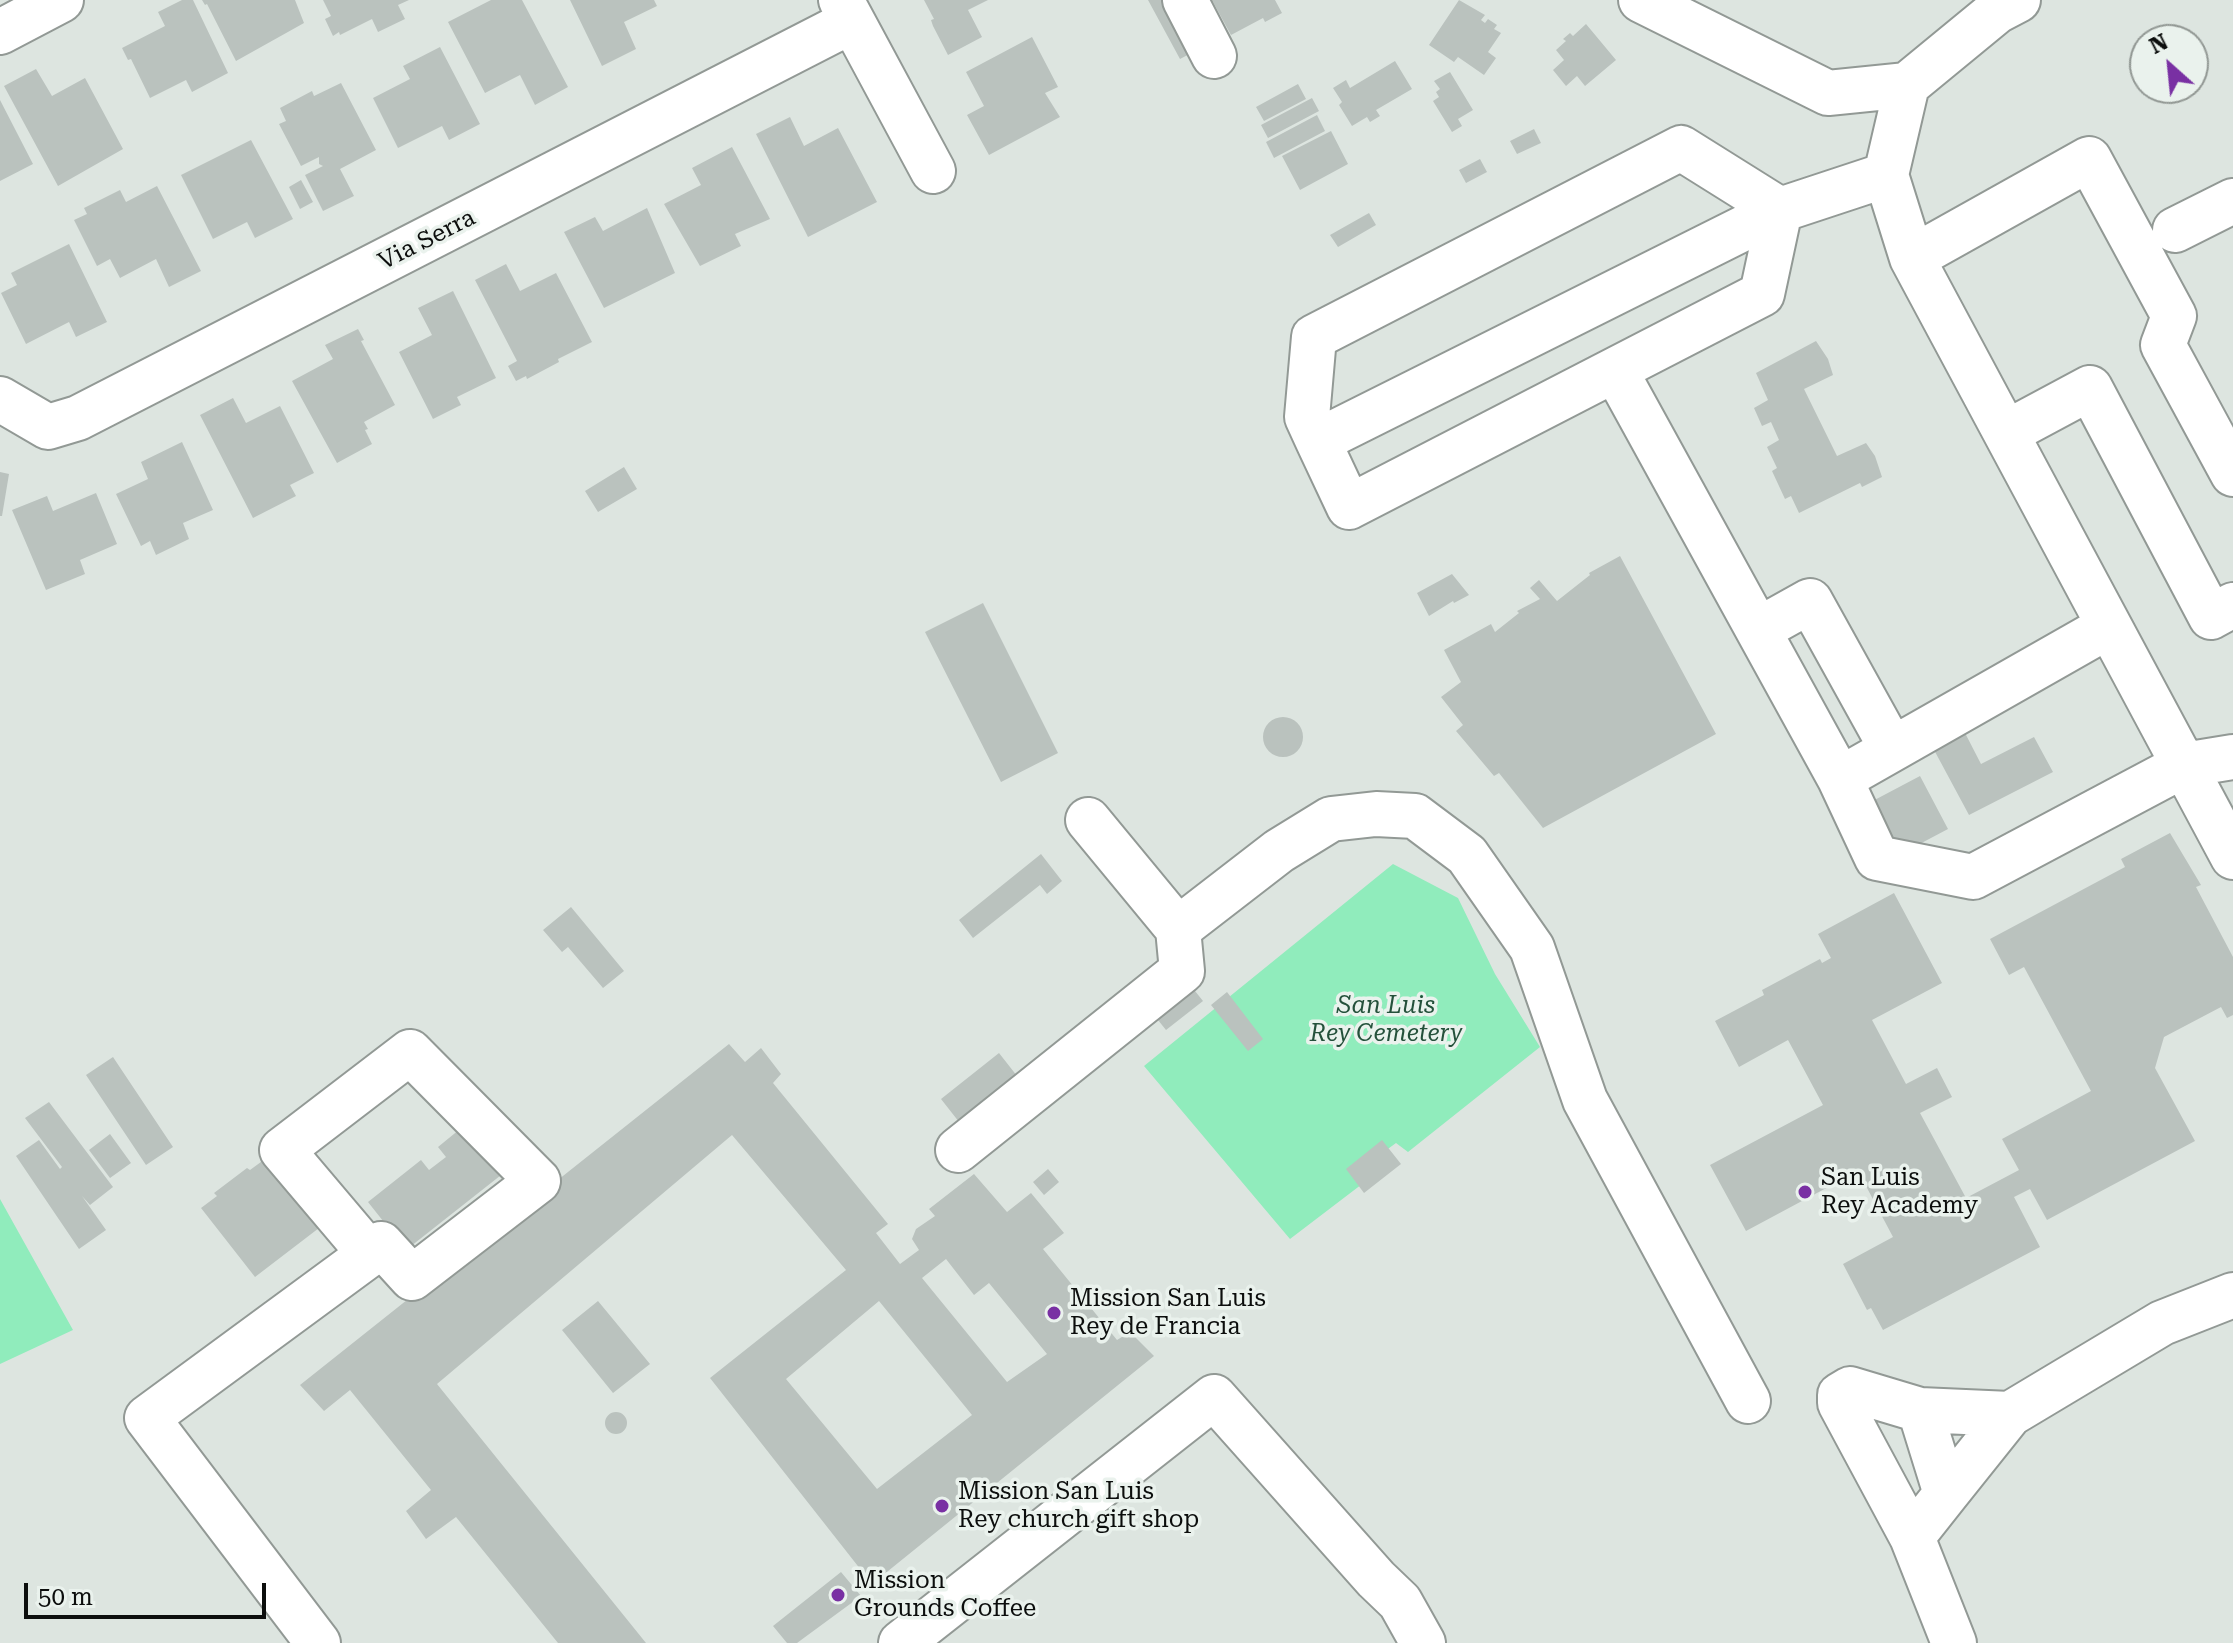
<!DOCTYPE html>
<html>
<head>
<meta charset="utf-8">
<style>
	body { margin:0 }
	#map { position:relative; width:2233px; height:1643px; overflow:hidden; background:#dde5e0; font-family:"Roboto Serif",serif }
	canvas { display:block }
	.north { position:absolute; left:2129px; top:24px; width:80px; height:80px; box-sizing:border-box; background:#eaf2ed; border:2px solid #919793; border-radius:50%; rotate:333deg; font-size:22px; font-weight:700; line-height:32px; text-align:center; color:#0c0e0d }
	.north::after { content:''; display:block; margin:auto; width:28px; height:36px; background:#7930a3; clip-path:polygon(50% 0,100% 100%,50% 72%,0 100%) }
	.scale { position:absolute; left:24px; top:1583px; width:242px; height:36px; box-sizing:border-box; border:4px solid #0c0e0d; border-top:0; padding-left:10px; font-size:24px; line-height:28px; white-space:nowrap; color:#0c0e0d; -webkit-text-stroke:6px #eaf2ed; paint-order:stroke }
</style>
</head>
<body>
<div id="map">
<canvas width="2233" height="1643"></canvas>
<div class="north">N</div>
<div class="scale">50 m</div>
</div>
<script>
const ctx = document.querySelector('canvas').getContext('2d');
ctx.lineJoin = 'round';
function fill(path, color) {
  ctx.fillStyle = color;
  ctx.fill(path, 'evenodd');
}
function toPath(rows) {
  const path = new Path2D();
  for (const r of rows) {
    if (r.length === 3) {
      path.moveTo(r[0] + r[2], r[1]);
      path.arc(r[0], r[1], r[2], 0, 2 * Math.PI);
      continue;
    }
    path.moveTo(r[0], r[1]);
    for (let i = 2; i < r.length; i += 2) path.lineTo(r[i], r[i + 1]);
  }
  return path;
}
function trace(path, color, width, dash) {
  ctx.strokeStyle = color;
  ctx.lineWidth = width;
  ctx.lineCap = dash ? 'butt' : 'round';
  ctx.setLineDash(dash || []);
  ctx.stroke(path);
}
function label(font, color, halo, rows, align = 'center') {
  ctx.font = font + ' "Roboto Serif",serif';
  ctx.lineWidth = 7;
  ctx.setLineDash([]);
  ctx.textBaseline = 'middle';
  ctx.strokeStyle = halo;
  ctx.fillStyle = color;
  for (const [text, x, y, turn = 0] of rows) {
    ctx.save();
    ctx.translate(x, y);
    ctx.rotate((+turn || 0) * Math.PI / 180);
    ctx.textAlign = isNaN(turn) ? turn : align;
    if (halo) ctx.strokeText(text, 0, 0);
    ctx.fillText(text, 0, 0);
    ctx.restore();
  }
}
const green = toPath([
	[1393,864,1458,898,1495,974,1540,1047,1408,1152,1396,1143,1362,1168,1370,1178,1290,1239,1144,1066],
	[0,1199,73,1330,0,1364]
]);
const building = toPath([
	[182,0,193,0,228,73,192,92,186,80,150,98,131,59,128,60,122,48,165,26,158,12],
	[202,0,295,0,304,23,236,61,207,4,205,5],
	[323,0,409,0,398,5,405,19,378,32,372,19,340,35,339,32,333,36,325,19,331,16],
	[491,0,522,0,568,87,535,105,520,75,485,93,448,22],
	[570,0,654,0,657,6,624,22,636,49,602,66],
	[924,0,988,0,968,10,982,37,948,55,933,26,931,20,934,19],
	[1148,0,1199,0,1220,38,1180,59],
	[1207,0,1275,0,1282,13,1265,22,1263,18,1231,35,1213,2,1209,4],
	[1459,0,1485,15,1481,20,1485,23,1488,19,1497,25,1494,29,1501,33,1488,52,1496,58,1484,75,1458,57,1454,62,1429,45],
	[1586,24,1616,60,1585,86,1577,76,1566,86,1553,70,1564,60,1556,50,1566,41,1563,39,1570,33,1573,36],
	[1032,37,1058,87,1045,93,1060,117,989,155,967,115,984,106,966,72],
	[440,47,480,124,449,140,442,126,398,148,373,98,410,79,403,66],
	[1395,61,1412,89,1376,110,1380,116,1370,122,1367,117,1352,126,1339,105,1342,102,1333,88,1346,80,1350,88],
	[36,69,52,96,85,78,123,149,58,186,4,86],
	[1450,72,1473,110,1458,119,1462,126,1452,132,1433,101,1439,97,1436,92,1440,89,1434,81],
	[341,83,376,150,340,169,354,196,323,211,305,175,323,166,319,164,319,157,301,166,279,124,286,121,280,108,312,91,314,96],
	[1298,84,1306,99,1264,121,1256,107],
	[1312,98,1319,111,1268,138,1261,125],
	[0,100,33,164,0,181],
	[1317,115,1325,131,1274,158,1266,142],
	[790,117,804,146,838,128,877,202,808,237,756,134],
	[1534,129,1541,143,1517,154,1510,141],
	[1331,131,1348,164,1300,190,1282,156],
	[251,140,293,219,255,238,247,222,213,239,181,175],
	[732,147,770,219,735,234,741,246,700,266,664,204,701,185,692,168],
	[1480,159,1487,172,1466,183,1459,170],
	[301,180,313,202,300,209,289,187],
	[157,186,201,271,169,287,156,259,120,278,110,259,97,266,74,220,87,214,84,208,120,190,126,202],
	[647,208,675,273,604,308,564,232,595,217,603,231],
	[1369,213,1376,225,1338,247,1330,235],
	[69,244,107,322,76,337,69,322,26,344,1,293,17,285,11,273],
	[506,264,520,291,556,273,592,342,558,359,559,362,527,379,526,376,516,381,508,366,517,361,475,280],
	[453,291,496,378,457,397,461,405,433,419,399,352,432,335,418,308],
	[358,329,364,340,361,341,395,405,364,422,368,429,365,430,372,444,337,463,292,381,333,359,325,345],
	[1816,341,1828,359,1833,375,1804,389,1837,456,1866,443,1875,456,1882,477,1862,487,1860,483,1799,513,1791,496,1785,499,1772,471,1777,468,1767,447,1779,440,1771,422,1762,426,1754,408,1768,400,1756,373],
	[233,398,246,423,280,406,314,473,290,485,296,496,253,518,200,415],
	[182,442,213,510,183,523,189,539,156,555,150,541,141,546,116,494,148,479,141,462],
	[624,467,637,489,598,512,585,491],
	[0,472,9,474,2,516,0,516],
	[96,493,117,544,80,560,85,574,46,590,12,510,47,496,53,511],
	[1620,556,1716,734,1543,828,1499,773,1494,776,1456,731,1463,725,1441,697,1461,682,1444,650,1491,624,1495,632,1519,613,1517,611,1540,599,1530,588,1539,580,1557,601,1590,575,1589,573],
	[1452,574,1469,595,1454,603,1453,601,1429,616,1417,593],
	[983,603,1058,753,1001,782,925,632],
	[1283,737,20],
	[1964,731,1981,764,2034,737,2053,772,1969,815,1933,748],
	[1920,776,1948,829,1895,857,1867,804],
	[2170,833,2201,885,2196,887,2233,957,2233,1015,2227,1018,2221,1007,2164,1037,2155,1068,2195,1141,2047,1220,2030,1189,2014,1197,2040,1247,1883,1330,1871,1308,1867,1310,1843,1264,1893,1237,1858,1171,1746,1231,1710,1165,1823,1105,1788,1040,1739,1067,1715,1021,1764,995,1762,990,1820,959,1822,963,1831,958,1818,934,1894,893,1942,983,1872,1020,1906,1084,1937,1068,1952,1097,1920,1113,1966,1198,2019,1170,2002,1139,2091,1091,2024,967,2009,975,1990,939,2125,867,2121,859],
	[1041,854,1062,881,1047,894,1040,885,973,938,959,920],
	[571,907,624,971,603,988,568,947,562,952,543,930],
	[1191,986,1203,1001,1166,1030,1154,1015],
	[1227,992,1263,1039,1248,1051,1211,1005],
	[729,1044,745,1062,761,1048,781,1074,773,1083,888,1224,876,1233,900,1264,919,1250,912,1239,916,1229,935,1216,929,1209,974,1174,1007,1212,1031,1193,1064,1233,1043,1249,1117,1340,1130,1332,1154,1356,872,1584,710,1378,846,1270,732,1135,437,1384,646,1643,558,1643,456,1517,426,1539,406,1511,431,1490,350,1390,324,1411,300,1385],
	[946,1259,974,1295,989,1283,1047,1354,1007,1382,922,1278],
	[879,1301,972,1415,877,1489,786,1379],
	[999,1053,1021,1081,963,1127,941,1099],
	[113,1057,173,1147,146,1165,86,1075],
	[49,1102,113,1187,90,1205,82,1196,106,1230,79,1249,16,1156,39,1140,60,1169,62,1167,25,1118],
	[471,1120,510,1168,406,1250,368,1202,421,1160,429,1170,446,1157,438,1147],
	[110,1134,131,1163,110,1178,89,1150],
	[1382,1140,1401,1164,1364,1193,1346,1169],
	[265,1159,319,1228,255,1277,201,1208,217,1196,214,1193,247,1168,250,1170],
	[1048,1169,1059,1182,1044,1195,1033,1182],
	[598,1301,650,1364,613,1393,562,1330],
	[616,1423,11],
	[841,1572,861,1596,797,1643,787,1643,773,1626]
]);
const minor = toPath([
	[841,0,933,171],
	[1185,0,1214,56],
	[1641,0,1828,93,1907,85,1997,11,2018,0],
	[0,32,61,0],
	[1907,85,1886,175,1912,258,2233,857],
	[2175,230,2233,201],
	[1912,258,2089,159,2174,316,2163,345,2233,474],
	[1615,370,1758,630],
	[0,399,48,427,78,418,852,21],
	[2006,433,2090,388,2211,617,2233,605],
	[1318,441,1780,210,1681,148,1314,337,1307,417,1318,441,1349,507,1762,294,1780,210,1886,175],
	[2109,626,1840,779,1877,858,1973,877,2184,765,2233,757],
	[1840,779,1758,630,1810,601,1892,749],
	[1088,820,1178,929],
	[958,1150,1182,971,1178,929,1279,851,1331,819,1376,814,1415,816,1467,855,1532,948,1585,1100,1748,1401],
	[1920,1410,1946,1494],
	[1912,1537,1840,1403,1840,1395,1850,1389,1920,1410,2010,1414],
	[318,1643,147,1418,370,1254,381,1244,412,1278,538,1181,410,1052,282,1150,370,1254],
	[901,1643,1214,1397,1376,1579,1400,1602,1423,1643],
	[1954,1643,1912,1537,1946,1494,2010,1414,2162,1323,2233,1295]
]);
const markers = [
	[1805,1192,8,"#7930a3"],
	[1054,1313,8,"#7930a3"],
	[942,1506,8,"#7930a3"],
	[838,1595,8,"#7930a3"]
];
const streetNames = [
	["Via Serra",427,240,-27]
];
const parkNames = [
	["San Luis",1386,1006],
	["Rey Cemetery",1386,1034]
];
const poiNames = [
	["San Luis",1821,1178],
	["Rey Academy",1821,1206],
	["Mission San Luis",1070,1299],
	["Rey de Francia",1070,1327],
	["Mission San Luis",958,1492],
	["Rey church gift shop",958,1520],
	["Mission",854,1581],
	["Grounds Coffee",854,1609]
];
fill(green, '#90ecbc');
fill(building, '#bac2be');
trace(minor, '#929995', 48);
trace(minor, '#fff', 44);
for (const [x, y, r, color] of markers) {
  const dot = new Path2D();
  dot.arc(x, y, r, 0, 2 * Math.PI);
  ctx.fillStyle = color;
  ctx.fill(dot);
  trace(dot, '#eaf2ed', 3);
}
label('24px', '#0c0e0d', '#eaf2ed', streetNames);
label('italic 24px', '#24513b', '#eaf2ed', parkNames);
label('24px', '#0c0e0d', '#eaf2ed', poiNames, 'left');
</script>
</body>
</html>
